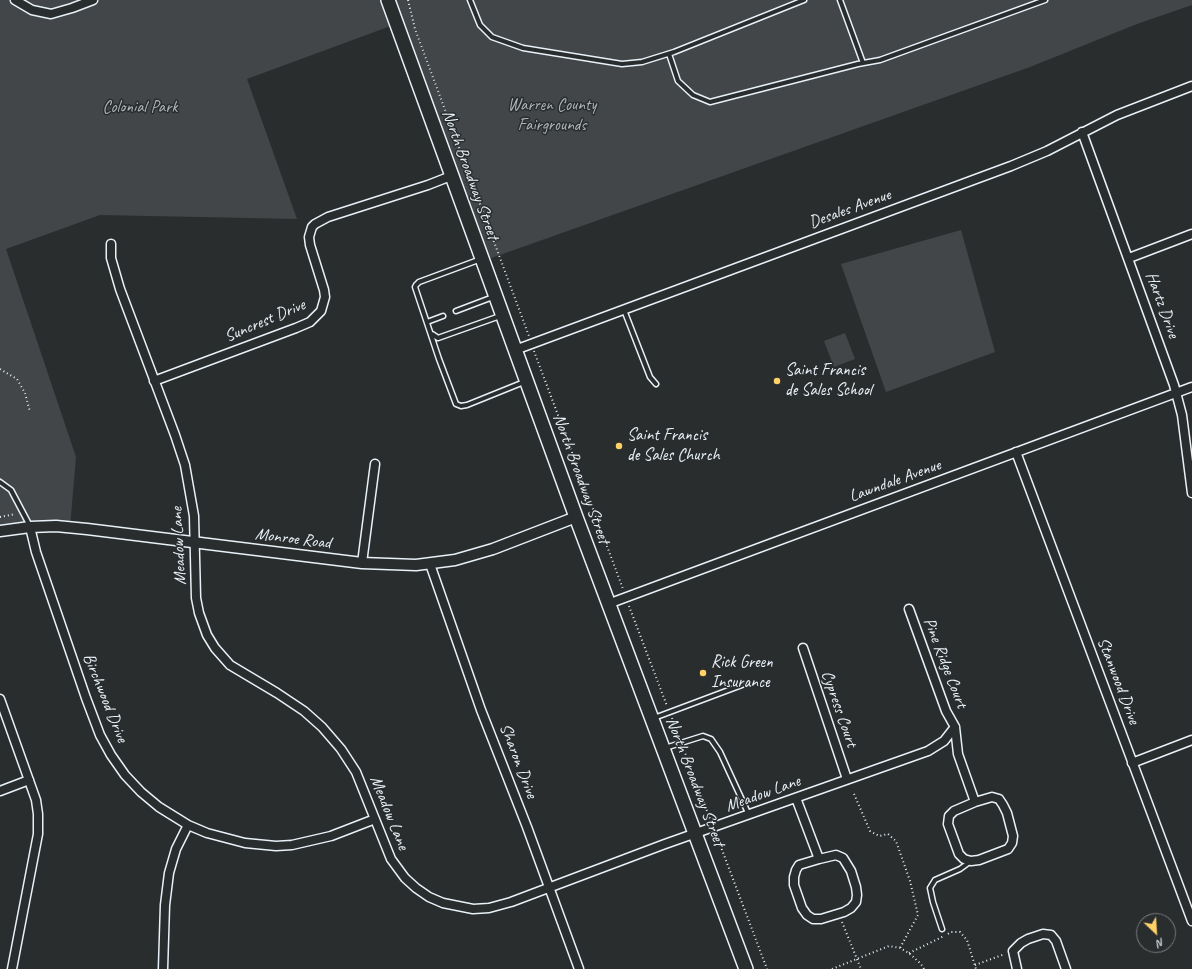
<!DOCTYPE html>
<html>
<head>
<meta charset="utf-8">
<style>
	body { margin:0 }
	#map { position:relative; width:1192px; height:969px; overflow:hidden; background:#2a2d2e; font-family:Caveat,sans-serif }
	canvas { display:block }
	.north { position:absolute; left:1136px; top:913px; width:40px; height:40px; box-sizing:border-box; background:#2a2d2e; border:1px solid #767b7f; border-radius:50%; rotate:155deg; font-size:11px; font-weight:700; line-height:16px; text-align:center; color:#e8f1f8 }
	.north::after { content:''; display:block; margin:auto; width:14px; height:18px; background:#ffd166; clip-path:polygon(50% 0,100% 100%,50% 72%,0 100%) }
</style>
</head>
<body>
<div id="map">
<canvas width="1192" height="969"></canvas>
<div class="north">N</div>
</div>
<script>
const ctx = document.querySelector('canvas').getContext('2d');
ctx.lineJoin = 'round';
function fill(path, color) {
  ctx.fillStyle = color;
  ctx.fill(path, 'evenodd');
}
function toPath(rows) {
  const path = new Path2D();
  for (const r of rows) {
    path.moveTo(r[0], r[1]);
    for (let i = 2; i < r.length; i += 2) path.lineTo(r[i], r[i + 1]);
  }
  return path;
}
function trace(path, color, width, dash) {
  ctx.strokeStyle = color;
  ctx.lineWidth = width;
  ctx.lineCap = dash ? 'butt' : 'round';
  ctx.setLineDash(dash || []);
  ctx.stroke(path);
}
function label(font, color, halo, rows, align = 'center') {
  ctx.font = font + ' Caveat,sans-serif';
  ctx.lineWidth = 3;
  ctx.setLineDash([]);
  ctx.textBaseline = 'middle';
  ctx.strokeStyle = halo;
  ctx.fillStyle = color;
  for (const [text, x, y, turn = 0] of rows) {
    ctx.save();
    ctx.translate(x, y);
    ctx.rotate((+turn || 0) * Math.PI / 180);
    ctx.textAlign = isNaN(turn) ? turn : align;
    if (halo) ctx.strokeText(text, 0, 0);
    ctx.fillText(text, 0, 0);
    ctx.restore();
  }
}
const green = toPath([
	[0,0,1192,0,1192,5,1137,24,1030,67,483,261,396,24,247,79,297,219,100,215,6,249,76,457,70,527,0,531],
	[961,230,995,352,886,392,841,264],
	[845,333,855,359,834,367,824,341]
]);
const path = toPath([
	[408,0,415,29,529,336],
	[534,351,623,589],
	[0,369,17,379,25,393,30,412],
	[0,517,15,514],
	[629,606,667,706],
	[672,718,679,736],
	[684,750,710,819],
	[854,794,870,831,879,836,888,834,896,841,910,881,918,915,900,948],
	[716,834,767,969],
	[842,922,861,969],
	[948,934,951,932,960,932,967,940,976,969],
	[909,953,944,936],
	[975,965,1005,954],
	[832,969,889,946,900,948,909,953,921,964,924,969]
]);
const service = toPath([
	[470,0,480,25,492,37,523,48,622,64,642,62,674,52,804,0],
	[840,0,863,63],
	[669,54,678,81,693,95,710,102,858,64,880,60,1045,0],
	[481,259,419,282,416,285,415,287,439,359,456,404,461,406,467,405,524,382],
	[624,310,650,377,656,384],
	[456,311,493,297],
	[427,322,443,316],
	[432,334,438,338,500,316],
	[0,482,11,490,30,526],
	[654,718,742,685],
	[665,748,703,736,711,739,720,752,749,815],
	[942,929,933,902,930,888,935,880,960,869,971,861]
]);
const minor = toPath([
	[15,0,32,10,51,14,72,8,93,0],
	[1082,132,1174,385,1182,415,1192,493],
	[111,244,111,258,120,289,175,435,185,465,194,516,196,598,199,613,207,635,215,648,230,665,277,693,304,711,322,727,341,749,356,772,391,859,405,878,416,888,429,897,443,903,473,909,489,908,511,902,665,844,928,751,944,741,955,727],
	[1129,258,1192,234],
	[515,350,1011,166,1047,151,1117,115,1192,86],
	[154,381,296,328,310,322,321,311,325,297,324,290,310,245,309,237,312,227,315,224,328,217,428,185,451,176],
	[1016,452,1192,921],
	[30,527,36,552,86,698,100,735,111,755,125,775,141,792,159,807,188,825,207,833,245,843,276,846,292,845,331,836,375,819],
	[362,563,375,464],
	[430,564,481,710,527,827,579,969],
	[608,604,1192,387],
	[909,609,946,711,955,727,958,754,975,802,954,811,949,816,948,824,959,854,964,859,971,861,979,860,1008,849,1012,843,1013,836,1007,813,1003,805,999,799,992,797,975,802],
	[803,648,847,779],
	[0,699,36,800,38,814,38,834,12,969],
	[1132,763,1192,740],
	[0,791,29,780],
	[796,798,819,859,799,865,796,870,794,877,794,885,802,908,807,915,813,919,821,919,844,912,851,908,856,902,857,895,856,887,851,871,843,858,836,855,819,859],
	[163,969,165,905,169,873,176,849,188,825],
	[1017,969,1013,951,1021,943,1028,939,1043,934,1051,935,1056,941,1066,969]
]);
const tertiary = toPath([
	[0,531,30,527,56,526,87,529,362,563,416,565,455,560,493,549,576,517]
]);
const primary = toPath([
	[388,0,576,517,746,969]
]);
const markers = [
	[777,381,4,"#ffd166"],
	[619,446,4,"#ffd166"],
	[703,673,4,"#ffd166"]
];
const parkNames = [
	["Warren County",552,106],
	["Fairgrounds",552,126],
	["Colonial Park",140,108]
];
const streetNames = [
	["North Broadway Street",470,175,70],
	["Desales Avenue",850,209,-20],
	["Hartz Drive",1162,305,70],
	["Suncrest Drive",265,321,-23],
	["North Broadway Street",581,479,70],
	["Lawndale Avenue",895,481,-20],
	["Monroe Road",293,539,7],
	["Meadow Lane",179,546,-93],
	["Pine Ridge Court",945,663,69],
	["Stanwood Drive",1118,681,69],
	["Birchwood Drive",105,698,68],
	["Cypress Court",839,709,71],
	["Sharon Drive",518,761,69],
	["North Broadway Street",695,782,69],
	["Meadow Lane",763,794,-20],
	["Meadow Lane",389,813,68]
];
const poiNames = [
	["Saint Francis",785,371],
	["de Sales School",785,391],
	["Saint Francis",627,436],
	["de Sales Church",627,456],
	["Rick Green",711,663],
	["Insurance",711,683]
];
fill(green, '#424648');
trace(service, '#e8f1f8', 7);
trace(minor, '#e8f1f8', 11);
trace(tertiary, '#e8f1f8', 13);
trace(primary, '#e8f1f8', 16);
trace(path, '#e8f1f8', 2, [1, 3]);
trace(service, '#2a2d2e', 4);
trace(minor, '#2a2d2e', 8);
trace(tertiary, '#2a2d2e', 10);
trace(primary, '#2a2d2e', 13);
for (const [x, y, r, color] of markers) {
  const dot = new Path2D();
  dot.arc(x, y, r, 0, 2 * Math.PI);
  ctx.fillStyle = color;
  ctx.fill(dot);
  trace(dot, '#2a2d2e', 1.5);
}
label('17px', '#aeb5ba', '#2a2d2e', parkNames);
label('17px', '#e8f1f8', '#2a2d2e', streetNames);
label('17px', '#e8f1f8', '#2a2d2e', poiNames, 'left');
</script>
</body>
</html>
